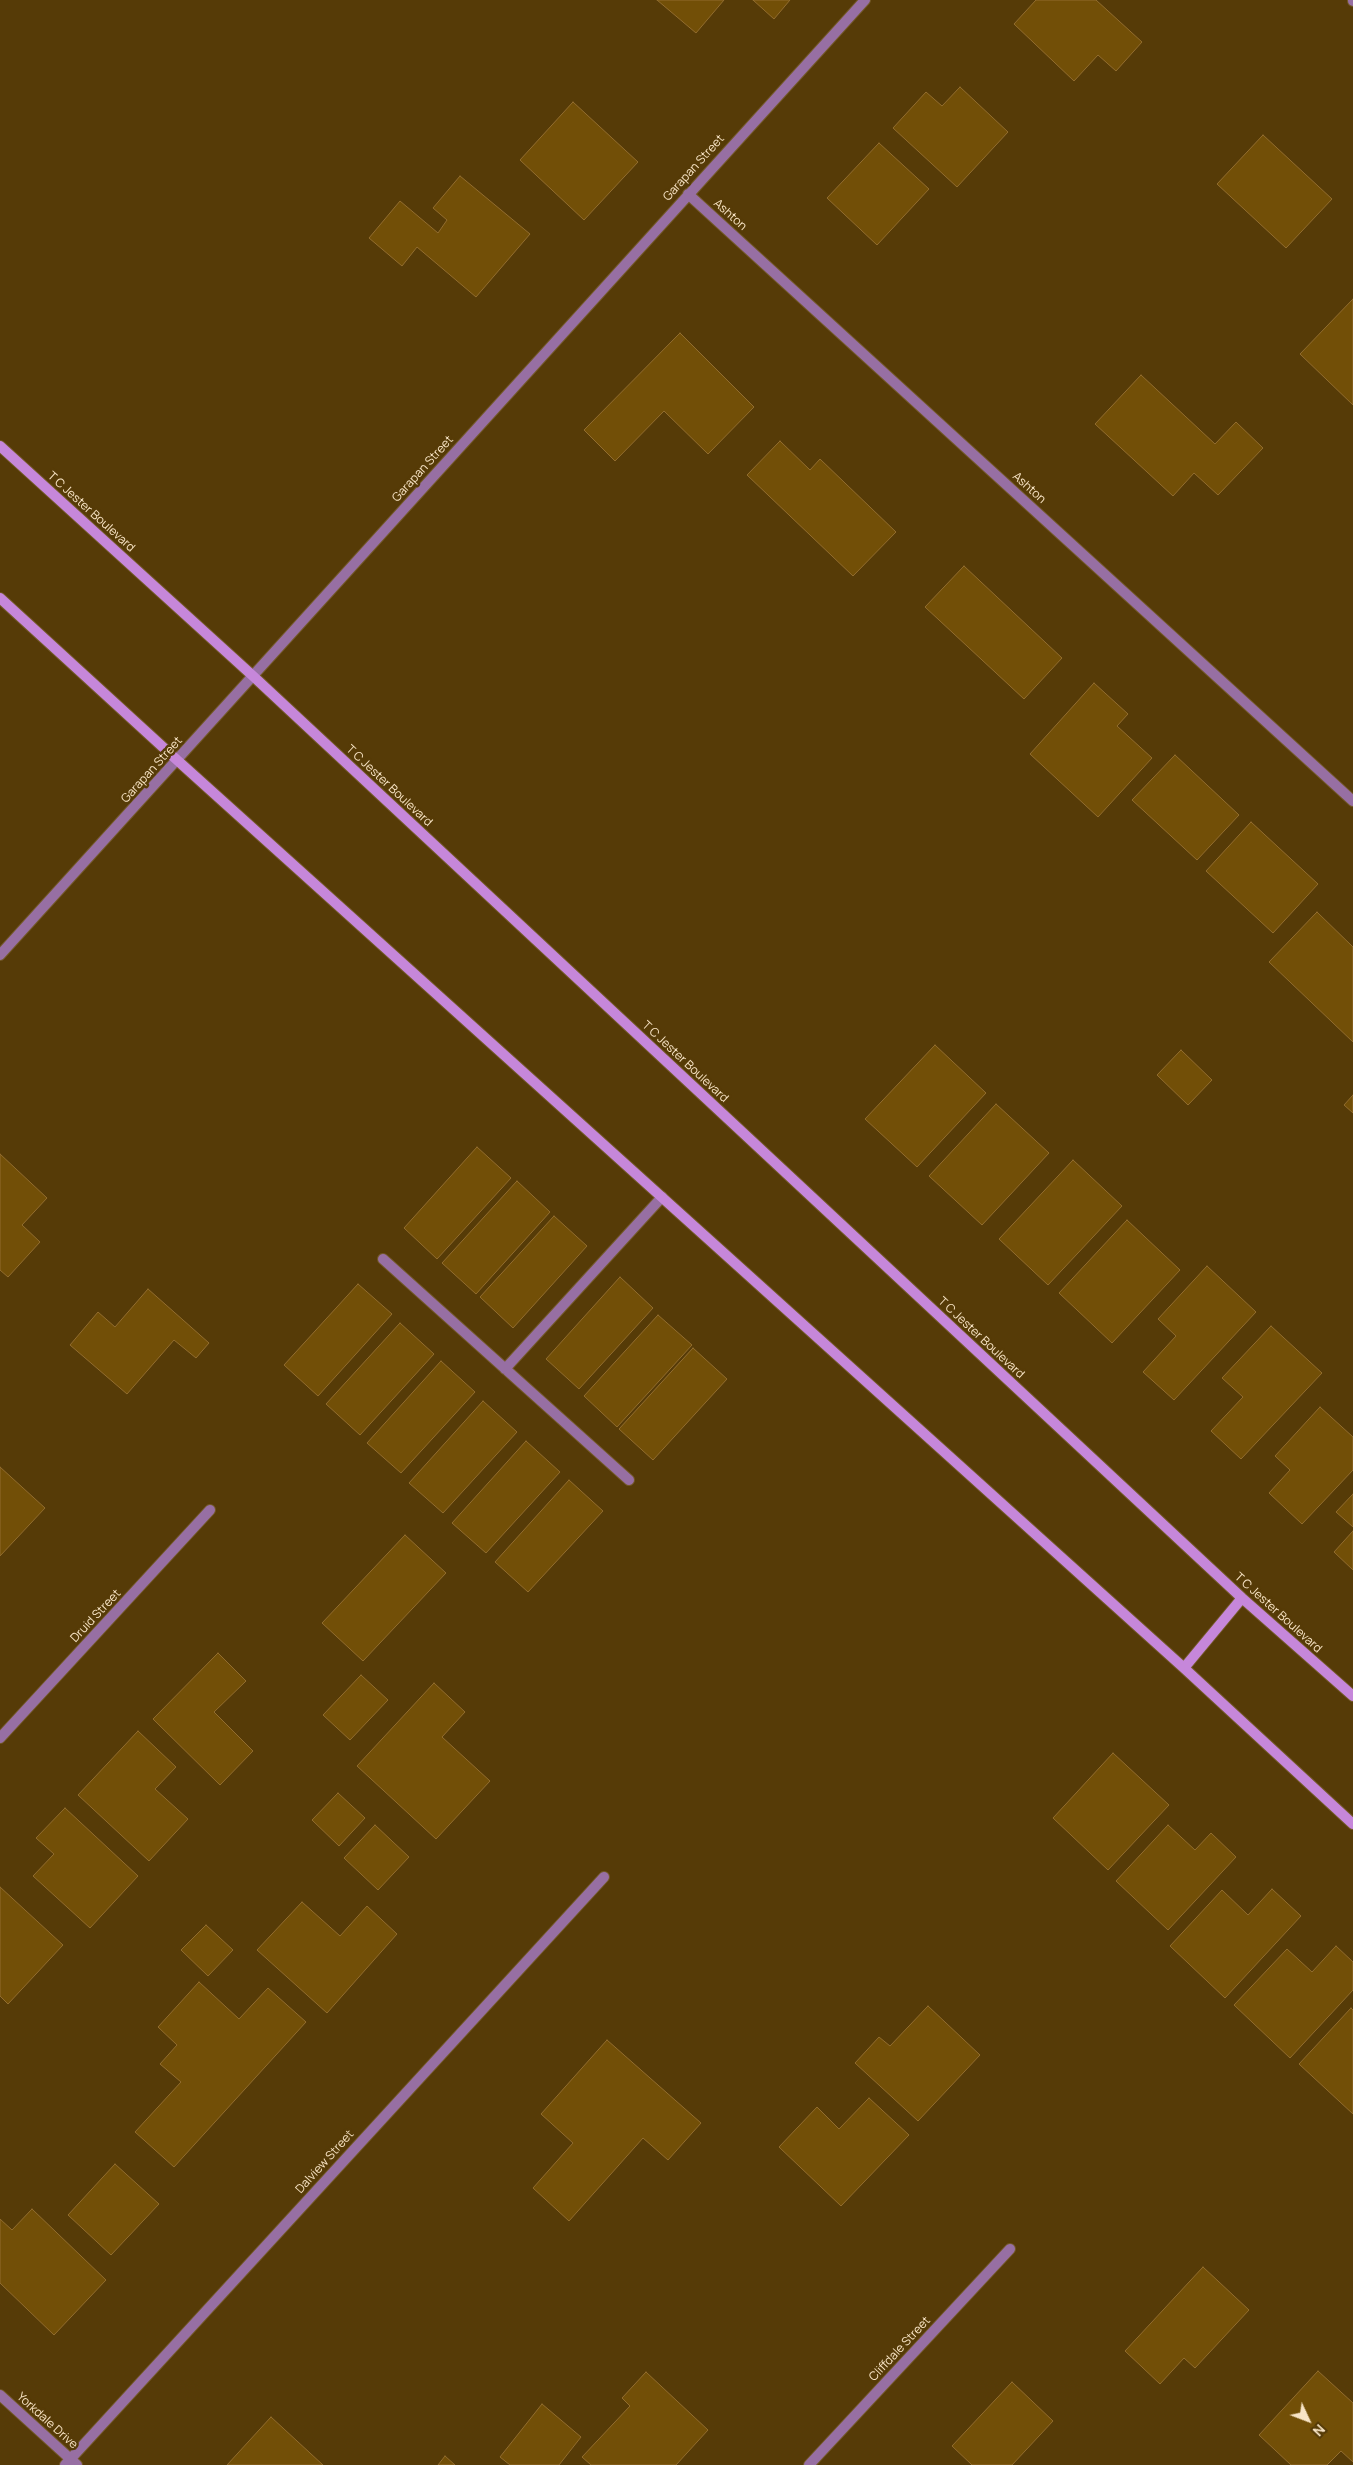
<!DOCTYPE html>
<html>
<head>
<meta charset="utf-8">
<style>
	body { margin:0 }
	#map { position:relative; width:1353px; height:2465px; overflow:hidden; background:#563b07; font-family:Manrope,sans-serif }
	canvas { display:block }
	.north { position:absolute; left:1283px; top:2395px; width:50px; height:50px; -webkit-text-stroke:4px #563b07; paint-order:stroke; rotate:133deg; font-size:14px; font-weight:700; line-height:20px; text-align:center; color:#f8e4c5 }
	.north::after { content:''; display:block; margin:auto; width:18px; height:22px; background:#f8e4c5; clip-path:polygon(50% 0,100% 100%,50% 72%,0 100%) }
</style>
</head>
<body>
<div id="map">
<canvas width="1353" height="2465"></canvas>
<div class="north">N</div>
</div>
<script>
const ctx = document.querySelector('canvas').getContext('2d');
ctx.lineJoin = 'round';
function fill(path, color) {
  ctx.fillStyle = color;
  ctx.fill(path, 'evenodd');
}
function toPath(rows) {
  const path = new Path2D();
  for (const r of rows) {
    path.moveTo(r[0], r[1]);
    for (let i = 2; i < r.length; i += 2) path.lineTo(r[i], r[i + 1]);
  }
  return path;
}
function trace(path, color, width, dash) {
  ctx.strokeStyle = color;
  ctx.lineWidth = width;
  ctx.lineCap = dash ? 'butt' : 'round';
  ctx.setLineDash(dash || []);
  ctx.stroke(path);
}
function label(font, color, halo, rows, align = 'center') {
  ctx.font = font + ' Manrope,sans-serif';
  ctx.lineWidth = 5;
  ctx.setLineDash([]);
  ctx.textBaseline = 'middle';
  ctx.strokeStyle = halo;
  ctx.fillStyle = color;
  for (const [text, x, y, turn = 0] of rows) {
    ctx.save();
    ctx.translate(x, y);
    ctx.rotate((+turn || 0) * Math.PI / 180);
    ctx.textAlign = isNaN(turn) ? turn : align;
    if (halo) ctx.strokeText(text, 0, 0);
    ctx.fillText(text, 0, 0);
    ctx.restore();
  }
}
const building = toPath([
	[657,0,724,0,696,33,657,0],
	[753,0,790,0,774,19,753,0],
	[1036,0,1096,0,1142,42,1116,71,1098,55,1074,81,1014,24,1036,0],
	[960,87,1008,132,957,187,893,128,926,92,942,106,960,87],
	[573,102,638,162,584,220,520,160,573,102],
	[1263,135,1332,199,1286,248,1217,184,1263,135],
	[879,143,929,189,877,245,827,198,879,143],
	[460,176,530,234,476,297,417,247,402,266,369,238,400,201,438,233,447,220,433,208,460,176],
	[1353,299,1353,405,1300,354,1353,299],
	[680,333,754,407,708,454,664,411,615,461,584,430,680,333],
	[1141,375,1215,444,1236,422,1263,448,1218,495,1194,473,1173,496,1095,424,1141,375],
	[780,441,810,470,820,459,896,532,853,576,747,475,780,441],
	[964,566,1062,658,1024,699,925,607,964,566],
	[1094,683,1128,714,1117,726,1152,758,1098,817,1030,754,1094,683],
	[1175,755,1239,815,1197,860,1132,800,1175,755],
	[1251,822,1318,884,1273,933,1206,871,1251,822],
	[1317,912,1353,947,1353,1042,1269,962,1317,912],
	[935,1045,986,1093,917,1167,865,1119,935,1045],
	[1181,1050,1212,1080,1188,1105,1157,1075,1181,1050],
	[1353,1095,1353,1113,1344,1105,1353,1095],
	[996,1104,1049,1153,982,1225,929,1176,996,1104],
	[477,1147,511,1178,437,1259,404,1228,477,1147],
	[0,1154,47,1198,22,1225,40,1242,8,1277,0,1270,0,1154],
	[1073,1160,1122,1206,1048,1285,999,1239,1073,1160],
	[517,1181,550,1212,476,1294,442,1263,517,1181],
	[554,1216,587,1246,513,1328,480,1297,554,1216],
	[1127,1220,1180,1270,1112,1343,1059,1293,1127,1220],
	[1207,1266,1256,1312,1174,1400,1143,1372,1176,1336,1158,1319,1207,1266],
	[620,1277,653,1308,579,1389,546,1359,620,1277],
	[358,1284,392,1314,318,1396,284,1365,358,1284],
	[148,1289,209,1343,196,1358,174,1340,127,1394,70,1345,98,1312,115,1327,148,1289],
	[658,1315,692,1345,617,1427,584,1396,658,1315],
	[400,1323,434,1354,360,1435,326,1404,400,1323],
	[1271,1326,1322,1373,1241,1459,1211,1431,1243,1397,1222,1378,1271,1326],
	[693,1348,727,1379,653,1460,619,1429,693,1348],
	[441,1361,475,1392,401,1473,367,1443,441,1361],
	[483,1401,517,1432,443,1513,409,1483,483,1401],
	[1320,1407,1353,1437,1353,1470,1302,1524,1269,1493,1290,1470,1275,1456,1320,1407],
	[526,1441,560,1472,486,1553,452,1523,526,1441],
	[0,1467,45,1508,0,1556,0,1467],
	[569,1480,603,1511,528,1592,495,1562,569,1480],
	[1353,1494,1353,1527,1336,1512,1353,1494],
	[1353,1531,1353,1570,1334,1552,1353,1531],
	[405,1535,446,1573,363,1661,322,1623,405,1535],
	[218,1653,246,1681,214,1712,253,1751,220,1785,153,1719,218,1653],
	[361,1675,388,1700,350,1740,323,1715,361,1675],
	[434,1683,465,1712,442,1737,490,1781,436,1839,357,1766,434,1683],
	[138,1731,176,1767,155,1789,188,1819,149,1861,78,1795,138,1731],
	[1113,1753,1169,1805,1108,1870,1053,1818,1113,1753],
	[338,1793,365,1818,339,1846,312,1820,338,1793],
	[65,1808,138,1876,90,1928,33,1876,54,1854,36,1838,65,1808],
	[375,1825,409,1857,378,1890,344,1858,375,1825],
	[1168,1825,1195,1850,1211,1833,1236,1857,1168,1930,1116,1881,1168,1825],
	[0,1887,63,1945,8,2004,0,1996,0,1887],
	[1272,1889,1301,1916,1225,1998,1170,1946,1222,1890,1248,1915,1272,1889],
	[302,1902,340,1936,367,1906,397,1934,327,2013,257,1950,302,1902],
	[206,1925,233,1950,208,1976,181,1950,206,1925],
	[1336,1946,1353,1962,1353,1990,1290,2058,1234,2005,1287,1949,1312,1972,1336,1946],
	[199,1982,239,2019,268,1988,306,2022,174,2167,135,2132,181,2082,160,2064,177,2045,158,2027,199,1982],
	[928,2006,980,2055,918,2121,855,2063,879,2037,890,2046,928,2006],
	[1351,2008,1353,2010,1353,2114,1299,2064,1351,2008],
	[607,2040,701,2123,668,2160,643,2138,569,2221,533,2188,573,2143,541,2114,607,2040],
	[869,2098,909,2135,841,2206,779,2147,817,2107,839,2129,869,2098],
	[115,2164,159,2204,111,2255,68,2215,115,2164],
	[32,2209,106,2280,54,2335,0,2283,0,2219,12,2230,32,2209],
	[1203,2267,1249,2310,1195,2368,1184,2358,1160,2384,1125,2351,1203,2267],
	[1318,2371,1353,2403,1353,2462,1341,2451,1327,2465,1291,2465,1259,2435,1318,2371],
	[646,2372,708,2430,676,2465,591,2465,582,2457,630,2406,622,2398,646,2372],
	[1012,2382,1053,2421,1012,2465,972,2465,952,2446,1012,2382],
	[542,2404,581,2437,559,2465,510,2465,500,2457,542,2404],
	[271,2417,323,2465,227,2465,271,2417],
	[445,2456,455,2465,438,2465,445,2456]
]);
const service = toPath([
	[383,1259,629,1480],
	[505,1369,662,1197]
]);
const minor = toPath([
	[1353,0,1353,1],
	[688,194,1353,801],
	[0,955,865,0],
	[0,1738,210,1510],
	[0,2395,77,2465],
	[65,2465,604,1877],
	[809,2465,1010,2249]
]);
const secondary = toPath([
	[0,446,253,676,1242,1598,1353,1696],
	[0,598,177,760,1184,1668,1353,1824],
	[1184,1668,1242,1598]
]);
const streetNames = [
	["Garapan Street",694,168,-48],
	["Ashton",730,215,42],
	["Garapan Street",423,469,-48],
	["Ashton",1029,488,42],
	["T C Jester Boulevard",91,512,42],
	["Garapan Street",152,770,-48],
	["T C Jester Boulevard",389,786,43],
	["T C Jester Boulevard",685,1062,43],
	["T C Jester Boulevard",981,1338,43],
	["T C Jester Boulevard",1278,1613,42],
	["Druid Street",96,1616,-47],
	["Dalview Street",325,2162,-48],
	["Cliffdale Street",900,2349,-47],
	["Yorkdale Drive",47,2421,42]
];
fill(building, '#724f07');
trace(building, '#926d2f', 1);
trace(service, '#735929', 12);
trace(minor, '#735929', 12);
trace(secondary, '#735929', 12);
trace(service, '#976fa3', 10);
trace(minor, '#976fa3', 10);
trace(secondary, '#c687da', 10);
label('12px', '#f8e4c5', '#563b07', streetNames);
</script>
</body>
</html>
